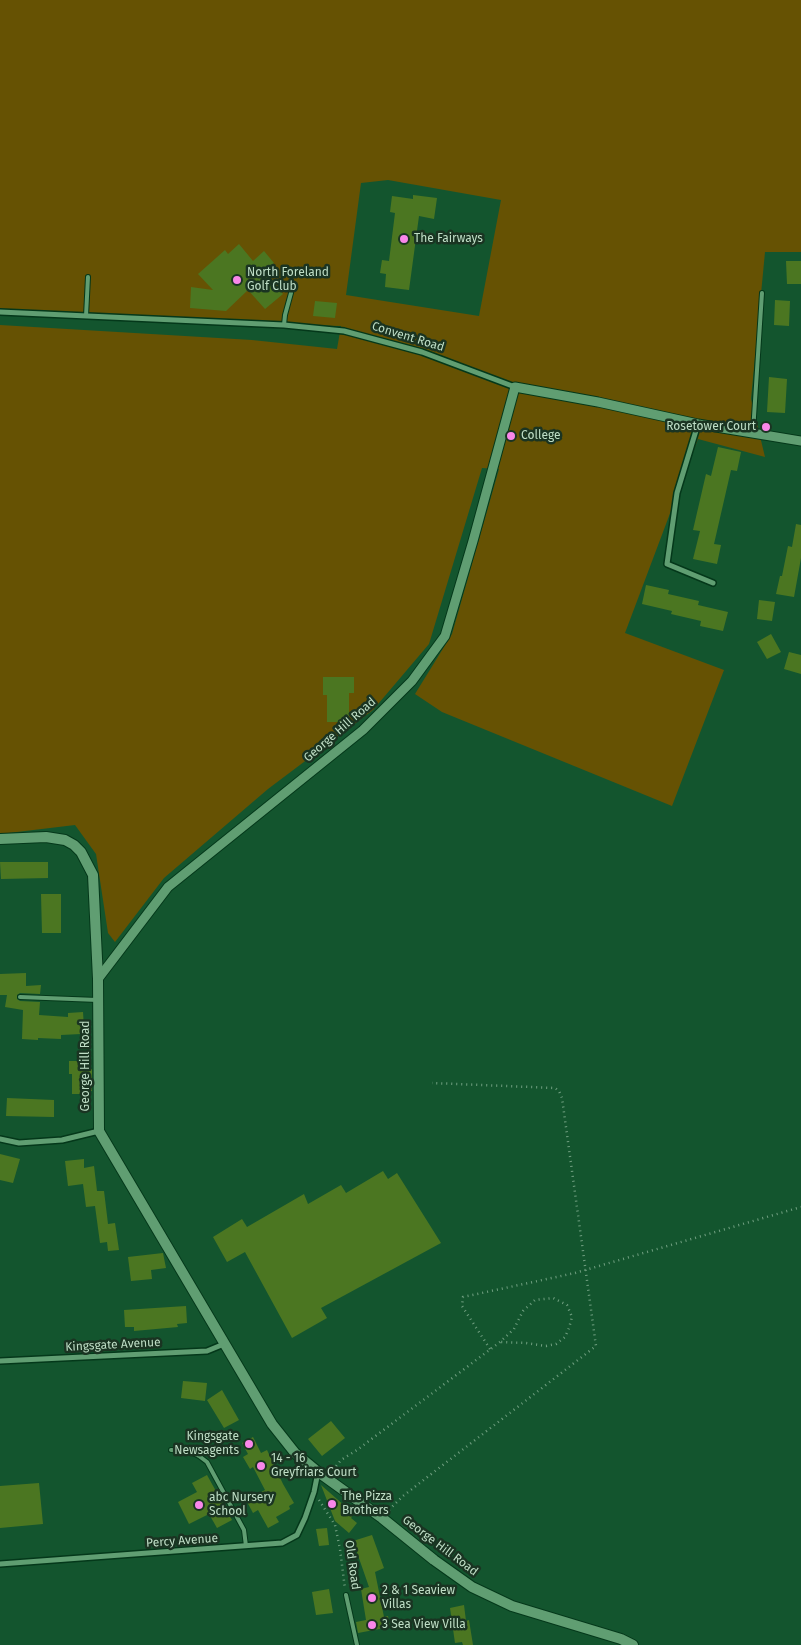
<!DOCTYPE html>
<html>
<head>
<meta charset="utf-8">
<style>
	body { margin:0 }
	canvas { display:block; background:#13552e }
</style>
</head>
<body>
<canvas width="801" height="1645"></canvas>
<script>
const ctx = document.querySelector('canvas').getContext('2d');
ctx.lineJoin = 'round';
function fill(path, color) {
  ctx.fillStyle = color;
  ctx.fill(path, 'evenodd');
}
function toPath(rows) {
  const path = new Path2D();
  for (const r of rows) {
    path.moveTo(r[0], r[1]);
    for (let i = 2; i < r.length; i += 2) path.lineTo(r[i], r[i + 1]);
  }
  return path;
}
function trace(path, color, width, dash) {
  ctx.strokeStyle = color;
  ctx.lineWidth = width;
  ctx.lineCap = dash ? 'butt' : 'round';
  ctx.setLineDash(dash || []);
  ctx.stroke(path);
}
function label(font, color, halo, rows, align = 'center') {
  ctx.font = font + ' "Fira Sans",sans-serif';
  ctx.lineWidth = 5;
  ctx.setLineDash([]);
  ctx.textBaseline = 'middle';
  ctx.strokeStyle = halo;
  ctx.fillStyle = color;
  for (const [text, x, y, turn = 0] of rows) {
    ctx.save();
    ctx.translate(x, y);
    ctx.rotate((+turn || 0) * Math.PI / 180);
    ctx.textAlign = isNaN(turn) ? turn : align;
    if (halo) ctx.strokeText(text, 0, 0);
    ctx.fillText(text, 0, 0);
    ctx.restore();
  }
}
const green = toPath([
	[0,0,801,0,801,252,765,252,751,399,765,457,698,439,625,633,724,670,672,806,442,712,415,694,452,634,499,469,482,468,429,644,373,710,268,789,164,878,115,942,108,933,96,854,75,825,0,834,0,325,252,340,337,349,341,326,242,324,0,311],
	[388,180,501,200,479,316,346,295,361,183],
	[323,677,354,677,349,693,349,722,327,722,327,695,323,694]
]);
const building = toPath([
	[413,195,437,198,434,219,419,216,409,290,385,287,386,274,380,273,382,260,389,261,395,213,390,212,392,196,413,199],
	[239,244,253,261,264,251,274,263,264,272,283,294,265,309,248,290,226,311,190,308,191,287,213,290,198,274,225,250,228,254],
	[786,261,801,261,801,284,787,284],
	[775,300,790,301,789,326,774,325],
	[315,301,337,303,335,318,313,316],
	[769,377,787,379,785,413,767,412],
	[718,447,741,452,737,471,731,470,714,544,721,545,717,564,693,559,700,531,693,530,706,474,711,476],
	[796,524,801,525,801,558,794,597,776,594,780,576,782,576,788,546,792,547],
	[646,585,669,590,668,594,699,601,698,605,728,612,723,631,700,626,701,621,671,614,672,611,642,604],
	[759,600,775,602,772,621,757,619],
	[771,634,781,652,767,659,757,642],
	[789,652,801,655,801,674,784,669],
	[323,677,354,677,354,693,349,693,349,722,327,722,327,695,323,695],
	[0,862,48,862,48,878,1,879],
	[41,894,61,894,61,933,42,933],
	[26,973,26,986,41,985,40,994,20,993,17,995,17,999,20,1001,40,1002,39,1015,68,1017,68,1013,83,1012,84,1028,81,1028,81,1034,61,1035,61,1039,38,1038,38,1040,22,1039,23,1010,5,1007,7,995,0,995,0,974],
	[69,1061,82,1061,82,1069,92,1069,92,1091,87,1091,87,1094,72,1094,72,1074,69,1074],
	[7,1098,54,1100,54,1117,6,1116],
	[0,1154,20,1159,13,1183,0,1180],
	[84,1159,84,1168,94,1166,97,1191,104,1191,108,1224,115,1223,119,1250,108,1251,107,1242,100,1243,95,1206,86,1207,83,1184,68,1186,65,1161],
	[383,1171,388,1179,397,1173,441,1243,321,1308,327,1318,292,1338,245,1252,227,1262,213,1237,242,1219,247,1227,304,1194,308,1204,341,1185,346,1193],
	[163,1253,166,1268,151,1270,152,1279,131,1281,128,1257],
	[186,1306,187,1323,177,1324,178,1327,134,1331,134,1327,125,1327,124,1310],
	[183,1381,207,1383,205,1401,181,1398],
	[222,1390,239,1420,224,1428,207,1400],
	[331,1421,345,1438,322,1456,308,1439],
	[253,1437,261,1453,267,1450,283,1484,294,1503,289,1506,290,1509,276,1517,279,1522,268,1528,258,1510,253,1513,246,1500,265,1490,253,1467,250,1469,243,1457,248,1454,242,1443],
	[207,1475,232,1520,217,1528,209,1514,189,1524,178,1502,197,1492,192,1483],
	[39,1483,43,1524,0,1528,0,1486],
	[321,1485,354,1514,351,1518,357,1523,349,1533,335,1521],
	[327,1528,329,1545,319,1546,316,1529],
	[372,1535,384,1568,375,1572,384,1617,388,1616,390,1627,358,1633,356,1622,366,1620,361,1589,369,1587,353,1541],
	[329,1589,333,1613,316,1615,312,1592],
	[464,1605,466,1621,469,1620,473,1645,463,1645,462,1642,455,1643,450,1608]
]);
const path = toPath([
	[490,1349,462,1306,463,1297,575,1273,801,1207],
	[333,1470,341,1460,357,1450,500,1342,514,1329,523,1311,535,1300,553,1298,567,1305,572,1317,569,1328,565,1337,556,1344,546,1346,526,1343,500,1342],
	[319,1500,335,1525,340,1549,345,1589],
	[389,1510,403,1496,596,1346,562,1098,559,1091,555,1088,432,1083]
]);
const service = toPath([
	[86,316,88,277],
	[284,325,285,315,291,293],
	[753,432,762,293],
	[20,997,98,1000],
	[171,1450,189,1451,199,1456,207,1462,244,1530,246,1546],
	[346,1595,357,1645]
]);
const minor = toPath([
	[0,312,284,325,344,331,422,352,515,387],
	[698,424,677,493,667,564,713,583],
	[0,1139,19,1143,62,1140,99,1131],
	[0,1361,207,1351,224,1344],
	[0,1564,282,1543,297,1535,305,1518,314,1492,318,1472]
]);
const tertiary = toPath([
	[98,979,168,887,363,730,412,681,445,636,473,541,515,387,598,402,698,424,801,441]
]);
const secondary = toPath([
	[0,839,46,837,65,840,74,845,81,852,93,875,98,979,99,1131,272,1424,295,1453,318,1472,382,1518,434,1560,472,1587,512,1606,621,1639,633,1645]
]);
const markers = [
	[404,239,5,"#f987e9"],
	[237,280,5,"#f987e9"],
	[766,427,5,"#f987e9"],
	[511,436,5,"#f987e9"],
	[249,1444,5,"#f987e9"],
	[261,1466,5,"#f987e9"],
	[332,1504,5,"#f987e9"],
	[199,1505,5,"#f987e9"],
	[372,1598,5,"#f987e9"],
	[372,1625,5,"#f987e9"]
];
const poiNames = [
	["The Fairways",414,239],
	["North Foreland",247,273],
	["Golf Club",247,287],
	["Rosetower Court",756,427,"right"],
	["College",521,436],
	["Kingsgate",239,1437,"right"],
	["Newsagents",239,1451,"right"],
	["14 - 16",271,1459],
	["Greyfriars Court",271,1473],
	["The Pizza",342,1497],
	["Brothers",342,1511],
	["abc Nursery",209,1498],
	["School",209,1512],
	["2 & 1 Seaview",382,1591],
	["Villas",382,1605],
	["3 Sea View Villa",382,1625]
];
const streetNames = [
	["Convent Road",408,337,17],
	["George Hill Road",340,730,-41],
	["George Hill Road",86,1066,-90],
	["Kingsgate Avenue",113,1345,-3],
	["Percy Avenue",182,1541,-4],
	["George Hill Road",440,1546,37],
	["Old Road",352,1565,82]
];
fill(green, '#665203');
fill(building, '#4b7621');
trace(service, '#04381a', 6);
trace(minor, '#04381a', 8);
trace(tertiary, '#04381a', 11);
trace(secondary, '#04381a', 12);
trace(path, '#709f80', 2.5, [1, 4]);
trace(service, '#609e72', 4);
trace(minor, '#609e72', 5);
trace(tertiary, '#609e72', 9);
trace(secondary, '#609e72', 10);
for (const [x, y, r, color] of markers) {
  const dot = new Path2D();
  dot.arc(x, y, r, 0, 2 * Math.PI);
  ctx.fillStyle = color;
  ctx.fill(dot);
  trace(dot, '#1a3422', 2);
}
label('12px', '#bfdec6', '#1a3422', poiNames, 'left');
label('12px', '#bfdec6', '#1a3422', streetNames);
</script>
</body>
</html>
